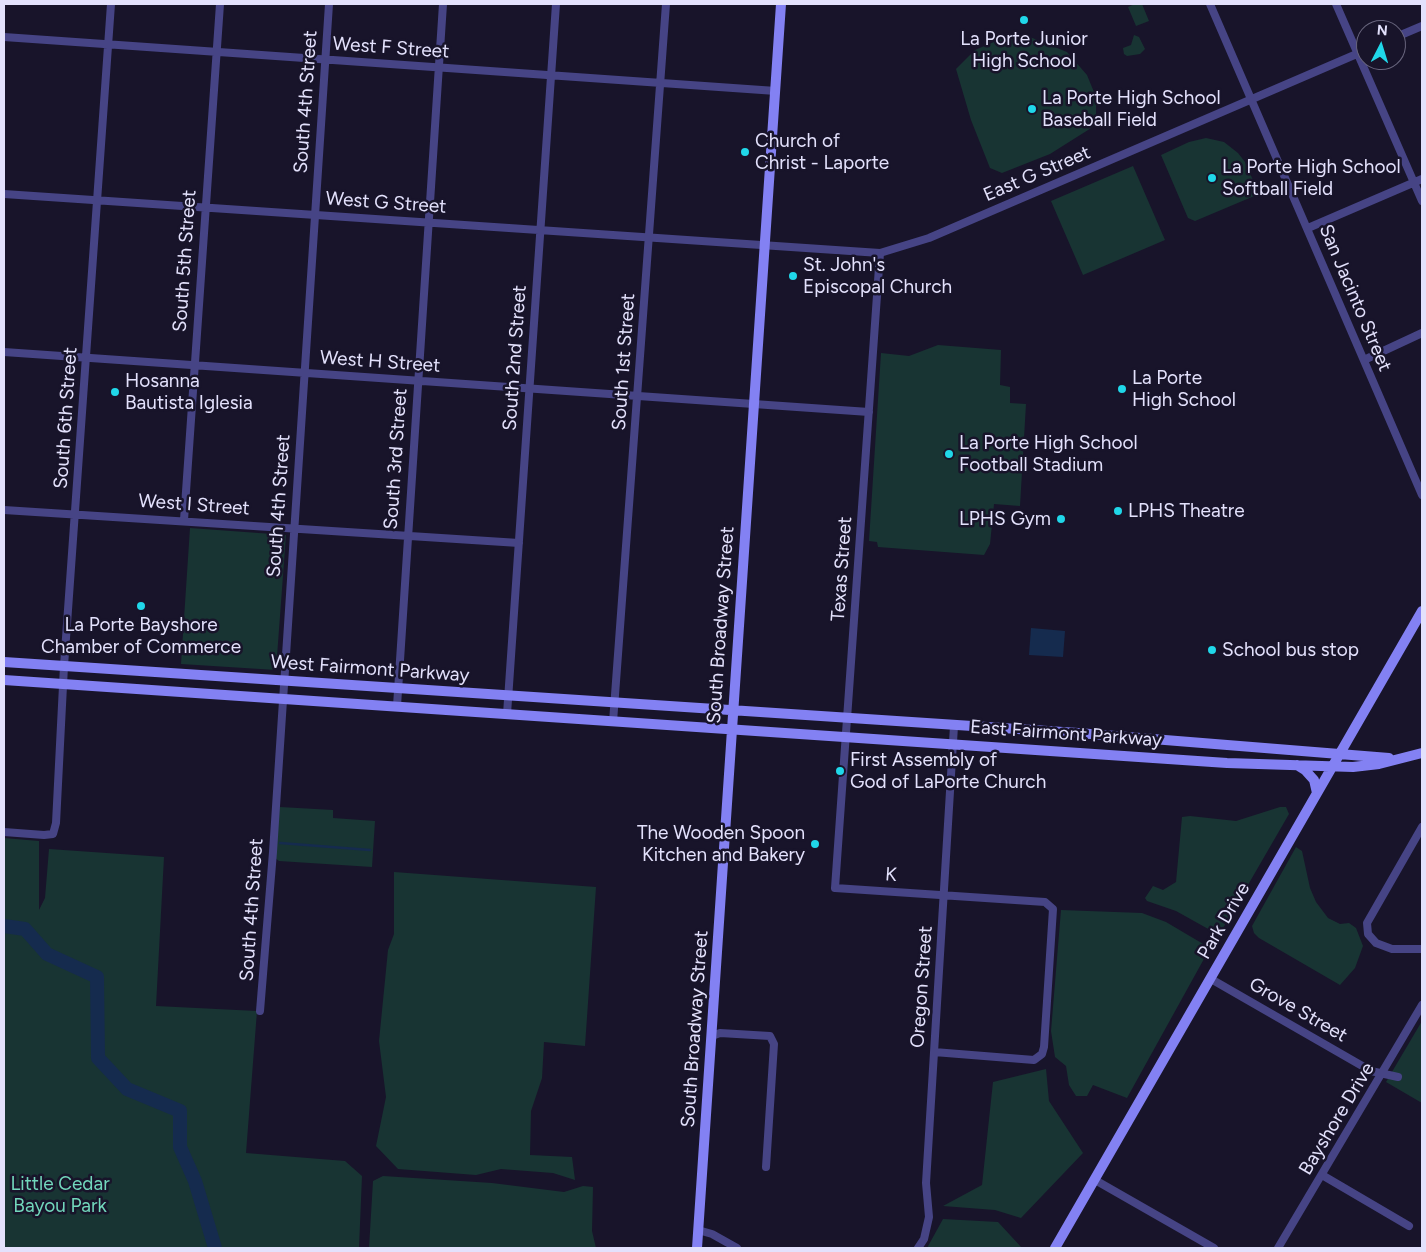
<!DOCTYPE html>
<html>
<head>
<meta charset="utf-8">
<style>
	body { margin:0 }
	#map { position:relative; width:1426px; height:1252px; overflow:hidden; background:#18142a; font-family:Figtree,sans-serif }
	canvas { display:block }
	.frame { position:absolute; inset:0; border:5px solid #e3e1fc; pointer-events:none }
	.north { position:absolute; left:1356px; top:20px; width:50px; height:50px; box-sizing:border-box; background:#18142a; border:1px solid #69667e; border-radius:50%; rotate:5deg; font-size:14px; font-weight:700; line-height:20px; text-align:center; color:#e3e1fc }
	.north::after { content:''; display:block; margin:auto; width:18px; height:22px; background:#20d7e9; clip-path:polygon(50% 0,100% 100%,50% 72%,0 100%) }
</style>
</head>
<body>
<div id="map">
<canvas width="1426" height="1252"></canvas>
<div class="frame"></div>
<div class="north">N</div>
</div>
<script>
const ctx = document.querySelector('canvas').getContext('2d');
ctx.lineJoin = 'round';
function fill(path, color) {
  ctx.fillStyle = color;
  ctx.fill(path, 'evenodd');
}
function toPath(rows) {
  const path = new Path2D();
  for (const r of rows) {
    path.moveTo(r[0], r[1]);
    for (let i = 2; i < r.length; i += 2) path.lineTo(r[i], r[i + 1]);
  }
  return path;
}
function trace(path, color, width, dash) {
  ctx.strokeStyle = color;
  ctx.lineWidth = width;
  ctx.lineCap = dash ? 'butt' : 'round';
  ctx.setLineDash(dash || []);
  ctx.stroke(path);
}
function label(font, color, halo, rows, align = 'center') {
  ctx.font = font + ' Figtree,sans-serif';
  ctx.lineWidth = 5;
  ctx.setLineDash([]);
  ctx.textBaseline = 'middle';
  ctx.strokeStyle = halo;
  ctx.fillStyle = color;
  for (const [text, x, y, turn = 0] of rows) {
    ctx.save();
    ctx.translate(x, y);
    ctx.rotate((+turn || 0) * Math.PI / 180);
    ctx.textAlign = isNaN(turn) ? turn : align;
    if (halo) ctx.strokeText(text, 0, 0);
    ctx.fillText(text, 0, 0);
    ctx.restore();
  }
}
const green = toPath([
	[1135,4,1142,4,1149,21,1136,26,1128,7],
	[1134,35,1139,37,1145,49,1140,54,1127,56,1124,54,1123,48,1131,45],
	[1030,37,1067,52,1087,75,1096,97,1096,125,1050,154,1002,173,990,168,971,120,956,69,975,50,1003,38],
	[1206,138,1224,142,1238,153,1245,162,1259,194,1195,221,1188,218,1161,155,1189,142],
	[1133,166,1165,240,1083,275,1051,201],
	[938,345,1001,350,1000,385,1010,387,1010,403,1026,404,1020,506,994,504,990,544,984,555,878,547,877,542,869,541,881,353,909,356],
	[190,528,286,535,276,670,181,664],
	[280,807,333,810,333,818,375,821,372,867,279,861,275,858,278,809],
	[1280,807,1286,807,1289,814,1219,935,1176,911,1147,901,1145,898,1153,886,1163,890,1176,882,1182,817,1190,816,1236,821],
	[4,838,39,841,39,910,45,898,49,849,164,857,156,1006,257,1011,246,1153,345,1161,362,1176,359,1248,4,1248],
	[1296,847,1302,851,1310,888,1316,902,1328,918,1340,924,1349,923,1356,928,1363,946,1355,968,1340,985,1259,938,1254,933,1252,926],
	[394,872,596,887,585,1046,544,1042,542,1078,531,1111,530,1155,572,1157,575,1180,553,1173,501,1169,476,1175,398,1169,376,1146,386,1097,379,1041,388,950,394,934],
	[1061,910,1142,913,1166,922,1210,948,1127,1098,1093,1085,1087,1096,1076,1096,1069,1085,1066,1066,1055,1057,1051,1031],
	[1422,1021,1422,1103,1386,1082],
	[1046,1069,1049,1101,1083,1153,1021,1218,995,1210,943,1206,982,1185,993,1082],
	[383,1176,492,1183,564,1192,583,1186,593,1187,592,1231,596,1248,369,1248,373,1181],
	[943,1219,998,1222,1022,1248,927,1248]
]);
const water = toPath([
	[1031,628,1065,631,1063,657,1029,655]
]);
const stream = toPath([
	[280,843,370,850]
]);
const river = toPath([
	[4,926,25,929,47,954,97,977,98,1058,127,1089,180,1111,180,1147,195,1181,215,1248]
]);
const street = toPath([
	[1210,4,1422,495],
	[1336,4,1422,201],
	[4,37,776,91],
	[1396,37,1422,26],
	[4,194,880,253,929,238,1366,50],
	[1308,228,1422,179],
	[880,253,835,888,1045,902,1053,909,1044,1047,1042,1054,1034,1060,934,1052],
	[4,352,869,412],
	[1364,360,1422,333],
	[4,510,519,543],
	[184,520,220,4],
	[397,706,443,4],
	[507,714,556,4],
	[613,722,666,4],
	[1422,827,1367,923,1368,934,1376,943,1392,949,1422,949],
	[4,832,44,835,53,834,56,823,64,666,111,4],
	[1211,979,1371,1071,1398,1077],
	[260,1011,273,852,329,4],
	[712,1036,720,1033,770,1036,774,1044,766,1167],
	[1322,1175,1409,1226],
	[1095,1180,1214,1248],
	[698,1230,712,1234,737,1248],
	[918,1248,924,1239,929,1217,926,1183,954,726],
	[1278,1248,1422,1005]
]);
const secondary = toPath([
	[4,662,1078,733,1389,758],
	[4,680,1227,763,1353,767,1379,764,1422,753],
	[1297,765,1305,770,1314,780,1317,793],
	[697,1248,781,4],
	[1055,1248,1422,611]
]);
const markers = [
	[1024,20,5,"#20d7e9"],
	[1032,109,5,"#20d7e9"],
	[745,152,5,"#20d7e9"],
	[1212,178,5,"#20d7e9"],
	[793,276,5,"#20d7e9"],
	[1122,389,5,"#20d7e9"],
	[115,392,5,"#20d7e9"],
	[949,454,5,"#20d7e9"],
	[1118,511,5,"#20d7e9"],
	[1061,519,5,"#20d7e9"],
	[141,606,5,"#20d7e9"],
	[1212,650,5,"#20d7e9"],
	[840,771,5,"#20d7e9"],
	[815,844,5,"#20d7e9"]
];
const poiNames = [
	["La Porte Junior",1024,39,"center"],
	["High School",1024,61,"center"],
	["La Porte High School",1042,98],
	["Baseball Field",1042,120],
	["Church of",755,141],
	["Christ - Laporte",755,163],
	["La Porte High School",1222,167],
	["Softball Field",1222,189],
	["St. John's",803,265],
	["Episcopal Church",803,287],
	["La Porte",1132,378],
	["High School",1132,400],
	["Hosanna",125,381],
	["Bautista Iglesia",125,403],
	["La Porte High School",959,443],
	["Football Stadium",959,465],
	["LPHS Theatre",1128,511],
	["LPHS Gym",1051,519,"right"],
	["La Porte Bayshore",141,625,"center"],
	["Chamber of Commerce",141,647,"center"],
	["School bus stop",1222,650],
	["First Assembly of",850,760],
	["God of LaPorte Church",850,782],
	["The Wooden Spoon",805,833,"right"],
	["Kitchen and Bakery",805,855,"right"]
];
const streetNames = [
	["West F Street",391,48,4],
	["South 4th Street",306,102,-86],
	["East G Street",1037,174,-23],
	["West G Street",386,203,4],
	["South 5th Street",185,261,-86],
	["San Jacinto Street",1355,298,67],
	["South 2nd Street",515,358,-86],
	["West H Street",380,362,4],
	["South 1st Street",624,362,-86],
	["South 6th Street",66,418,-86],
	["South 3rd Street",396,459,-86],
	["West I Street",194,505,4],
	["South 4th Street",279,506,-86],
	["Texas Street",842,569,-86],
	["South Broadway Street",721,625,-86],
	["West Fairmont Parkway",370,669,4],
	["East Fairmont Parkway",1066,734,4],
	["K",891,875,4],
	["South 4th Street",252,910,-86],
	["Park Drive",1224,921,-60],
	["Oregon Street",922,987,-86],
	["Grove Street",1298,1010,30],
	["South Broadway Street",695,1029,-86],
	["Bayshore Drive",1337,1119,-59]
];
const parkNames = [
	["Little Cedar",60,1184],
	["Bayou Park",60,1206]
];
fill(green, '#183433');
fill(water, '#152b4e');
trace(stream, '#152b4e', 2.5);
trace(river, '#152b4e', 14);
trace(street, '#464485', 8);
trace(secondary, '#8381f3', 10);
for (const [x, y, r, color] of markers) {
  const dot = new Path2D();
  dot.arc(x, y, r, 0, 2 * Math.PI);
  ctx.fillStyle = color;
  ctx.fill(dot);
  trace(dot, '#18142a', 2);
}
label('19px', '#e3e1fc', '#18142a', poiNames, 'left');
label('19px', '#e3e1fc', '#18142a', streetNames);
label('19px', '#72d7bc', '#18142a', parkNames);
</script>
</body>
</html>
